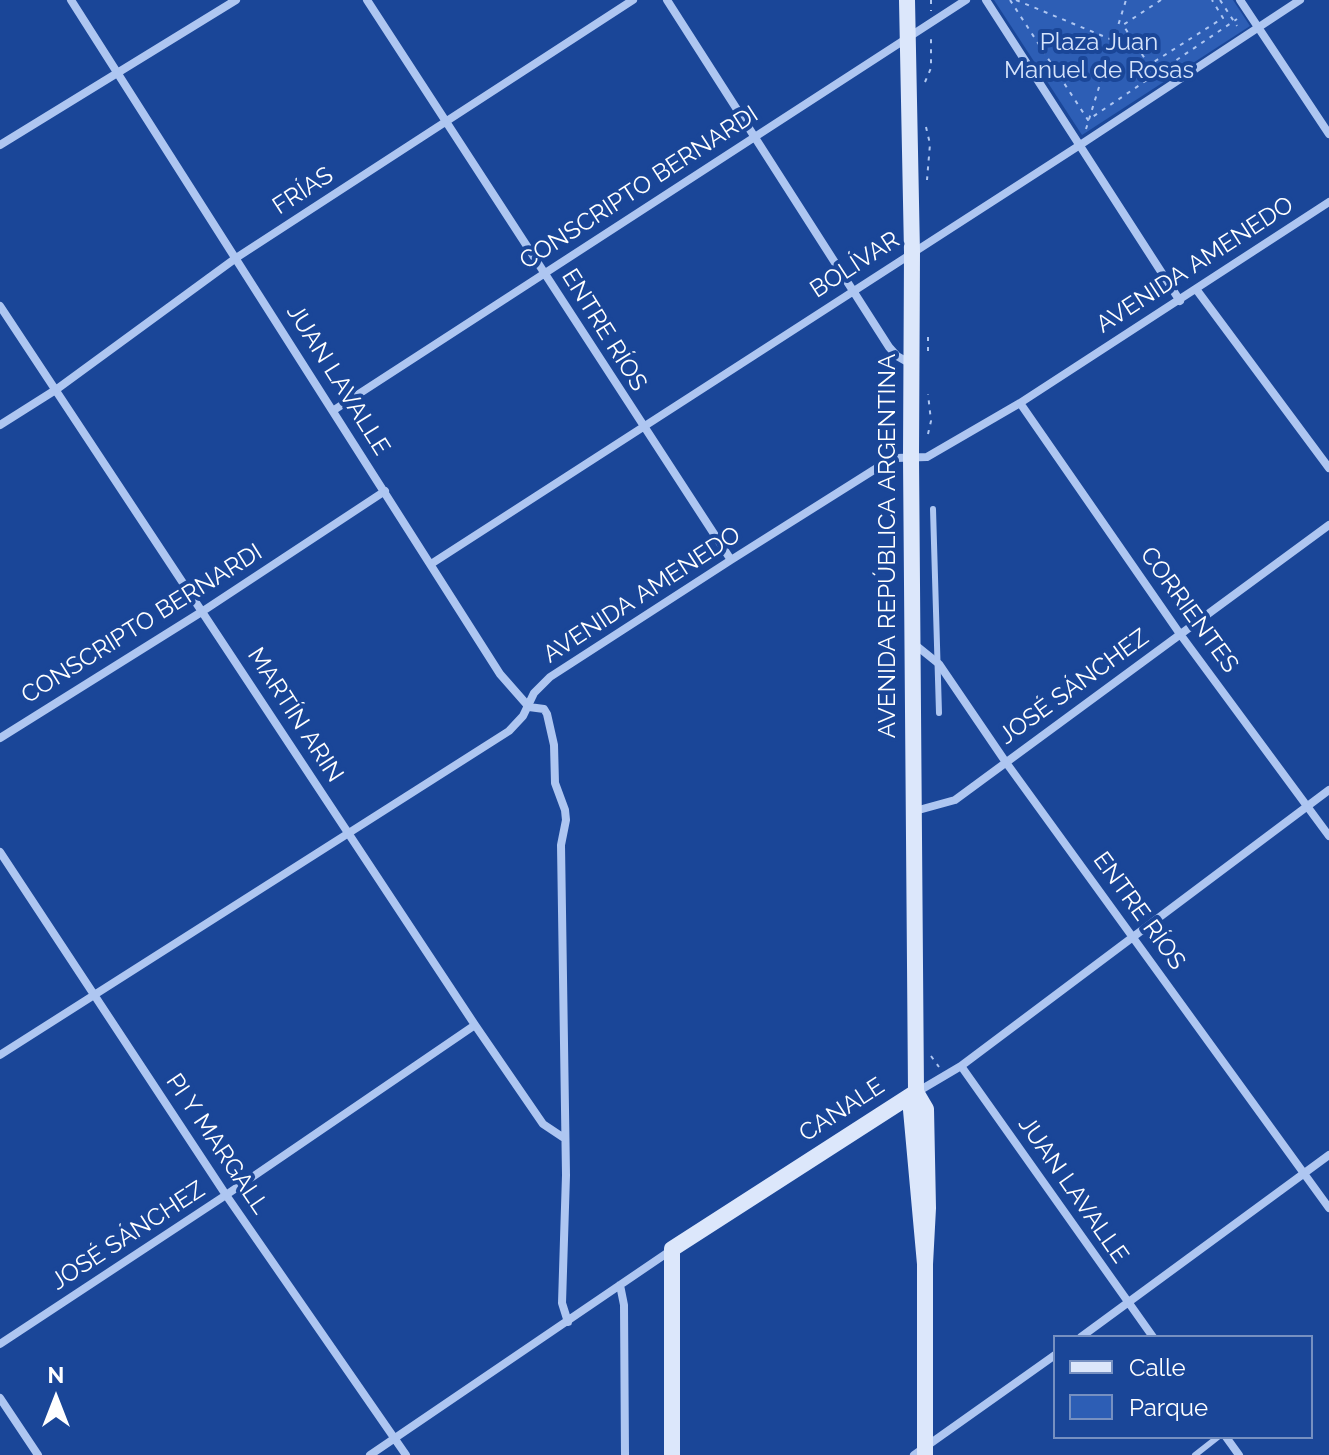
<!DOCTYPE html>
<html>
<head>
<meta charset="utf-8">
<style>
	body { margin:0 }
	#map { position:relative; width:1329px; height:1455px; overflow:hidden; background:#1a4698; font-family:Raleway,sans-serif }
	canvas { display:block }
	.legend { position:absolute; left:1053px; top:1335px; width:260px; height:104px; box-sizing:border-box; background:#1a4698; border:2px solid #7690c1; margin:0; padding:10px 14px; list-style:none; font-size:24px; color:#fff }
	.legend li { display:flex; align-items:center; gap:16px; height:40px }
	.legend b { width:40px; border:2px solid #7690c1 }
	.north { position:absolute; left:16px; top:1359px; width:80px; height:80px; -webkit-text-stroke:6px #1a4698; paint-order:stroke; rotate:0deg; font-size:22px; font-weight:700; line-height:32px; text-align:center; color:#fff }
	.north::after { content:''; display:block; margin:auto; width:28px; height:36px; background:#fff; clip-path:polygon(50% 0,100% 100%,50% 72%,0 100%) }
</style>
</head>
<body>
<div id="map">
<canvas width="1329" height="1455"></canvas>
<ul class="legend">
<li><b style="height:10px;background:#dce7fb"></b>Calle</li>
<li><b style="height:22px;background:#2d5eb5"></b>Parque</li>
</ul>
<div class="north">N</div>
</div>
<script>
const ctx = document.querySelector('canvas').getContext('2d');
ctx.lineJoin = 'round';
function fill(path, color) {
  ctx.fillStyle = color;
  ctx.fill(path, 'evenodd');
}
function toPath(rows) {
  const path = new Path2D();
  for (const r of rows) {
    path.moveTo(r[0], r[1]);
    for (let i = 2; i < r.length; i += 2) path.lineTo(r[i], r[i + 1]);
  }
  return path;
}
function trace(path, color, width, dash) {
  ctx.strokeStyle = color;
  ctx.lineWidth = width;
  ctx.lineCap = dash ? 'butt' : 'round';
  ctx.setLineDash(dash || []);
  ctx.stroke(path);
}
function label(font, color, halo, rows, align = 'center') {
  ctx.font = font + ' Raleway,sans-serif';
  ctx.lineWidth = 8;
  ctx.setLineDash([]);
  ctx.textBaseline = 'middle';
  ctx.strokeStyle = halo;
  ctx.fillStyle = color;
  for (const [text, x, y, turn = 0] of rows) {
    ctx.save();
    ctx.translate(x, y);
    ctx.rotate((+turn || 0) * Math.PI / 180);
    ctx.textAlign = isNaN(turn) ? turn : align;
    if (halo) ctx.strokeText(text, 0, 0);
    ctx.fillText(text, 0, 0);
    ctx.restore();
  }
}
const green = toPath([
	[994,0,1233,0,1250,26,1082,135]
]);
const path = toPath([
	[931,0,931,11],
	[1010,0,1088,120,1237,19],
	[1016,0,1139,51],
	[1161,0,1123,25,1149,65,1223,18,1212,0],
	[1220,0,1237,26],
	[925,82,931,68,931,37],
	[926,127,930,144,927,180],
	[1086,129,1126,0],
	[928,351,928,334],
	[928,434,931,421,928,394],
	[931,1056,939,1067]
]);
const lane = toPath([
	[933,509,939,713],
	[1195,1455,1218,1437]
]);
const street = toPath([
	[71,0,500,674,529,707,544,709,547,714,554,745,555,783,565,810,566,820,561,845,566,1175,562,1303,568,1322],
	[367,0,731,560],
	[667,0,889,347,897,356,911,364],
	[986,0,1180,301],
	[1240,0,1329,134],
	[0,145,236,0],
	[1196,289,1329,468],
	[0,306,475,1025,543,1124,564,1138],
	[1020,403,1180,634,1329,836],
	[334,410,966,0],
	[0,425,57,389,236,258,633,0],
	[431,564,1080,145,1300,0],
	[913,643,939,664,1005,761,1329,1208],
	[0,738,203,611,385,491],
	[915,811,955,800,1329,525],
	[0,852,226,1195,406,1455],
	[0,1055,509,731,523,716,534,693,550,677,731,560,888,461,896,458,927,457,1020,403,1329,202],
	[961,1066,1153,1337],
	[917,1092,961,1066,1329,790],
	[620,1285,624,1305,625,1455],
	[1081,1337,1329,1155],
	[0,1344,226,1195,475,1025],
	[0,1398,38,1455],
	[1226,1437,1239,1455],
	[370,1455,670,1251],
	[914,1455,1055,1355]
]);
const secondary = toPath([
	[907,0,912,252,911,457,916,1092,911,1110,925,1264,928,1208,926,1109,916,1092],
	[925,1264,925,1455],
	[672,1455,672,1249,916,1092]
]);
const parkNames = [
	["Plaza Juan",1099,43],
	["Manuel de Rosas",1099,71]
];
const streetNames = [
	["CONSCRIPTO BERNARDI",639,188,-33],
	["FRÍAS",303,191,-33],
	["BOLÍVAR",855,265,-33],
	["AVENIDA AMENEDO",1195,265,-33],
	["ENTRE RÍOS",604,330,58],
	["JUAN LAVALLE",338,380,58],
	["AVENIDA REPÚBLICA ARGENTINA",888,546,-90],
	["AVENIDA AMENEDO",642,595,-33],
	["CORRIENTES",1189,610,54],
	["CONSCRIPTO BERNARDI",142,624,-32],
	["JOSÉ SÁNCHEZ",1074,687,-36],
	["MARTÍN ARIN",295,715,57],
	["ENTRE RÍOS",1139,911,54],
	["CANALE",842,1110,-33],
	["PI Y MARGALL",217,1144,56],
	["JUAN LAVALLE",1073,1190,55],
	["JOSÉ SÁNCHEZ",128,1236,-33]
];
fill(green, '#2d5eb5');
trace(path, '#aec6f1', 2, [4, 6]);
trace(lane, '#aec6f1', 6);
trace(street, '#aec6f1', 8);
trace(secondary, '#dce7fb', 16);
label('24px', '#d5e3fb', '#1a4698', parkNames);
label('24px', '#fff', '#1a4698', streetNames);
</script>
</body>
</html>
